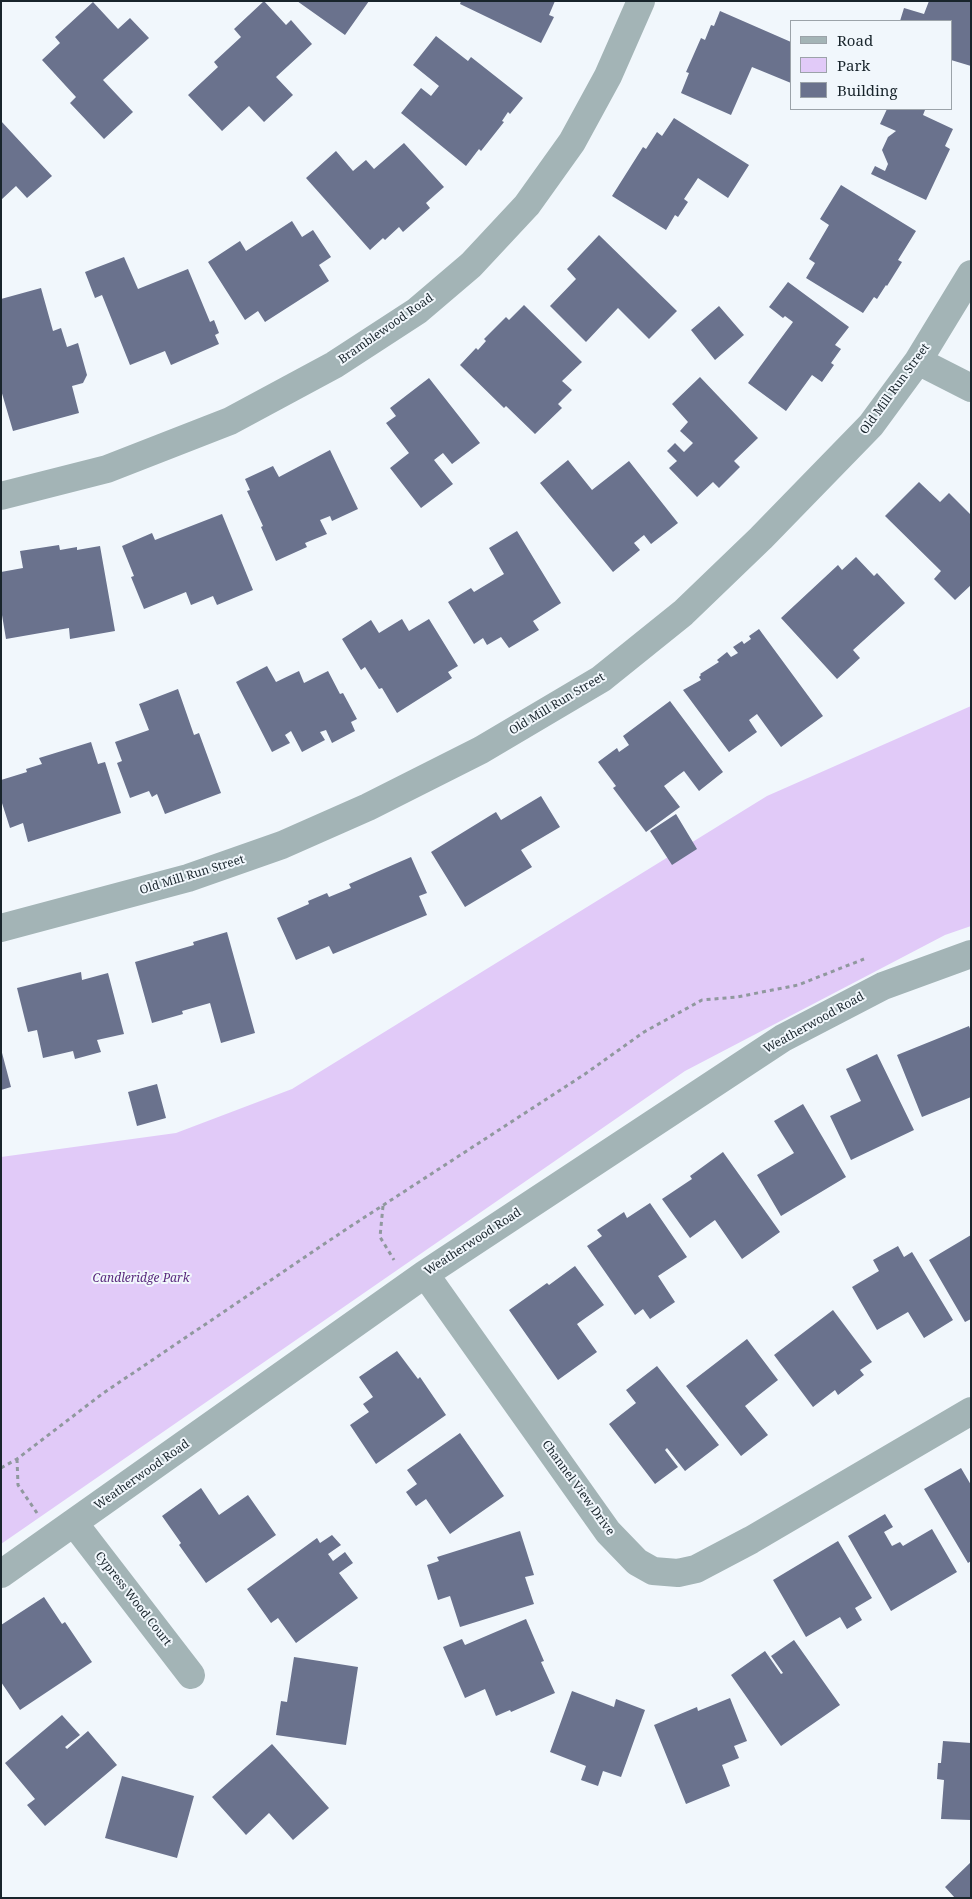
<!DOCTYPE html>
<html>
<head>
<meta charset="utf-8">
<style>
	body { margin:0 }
	#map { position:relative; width:972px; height:1899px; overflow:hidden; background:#f1f7fc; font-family:"Noto Serif",serif }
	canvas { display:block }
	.frame { position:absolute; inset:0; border:2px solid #19252c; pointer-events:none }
	.legend { position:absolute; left:790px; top:20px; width:162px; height:90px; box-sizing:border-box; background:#f1f7fc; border:1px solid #9ba3a9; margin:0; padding:6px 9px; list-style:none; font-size:15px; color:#19252c }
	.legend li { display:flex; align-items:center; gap:10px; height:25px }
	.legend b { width:25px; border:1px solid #9ba3a9 }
</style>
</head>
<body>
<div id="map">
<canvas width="972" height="1899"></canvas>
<div class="frame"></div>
<ul class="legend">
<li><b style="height:6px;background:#a3b4b6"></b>Road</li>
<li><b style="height:14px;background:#e1caf8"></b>Park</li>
<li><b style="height:14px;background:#6a728d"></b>Building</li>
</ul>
</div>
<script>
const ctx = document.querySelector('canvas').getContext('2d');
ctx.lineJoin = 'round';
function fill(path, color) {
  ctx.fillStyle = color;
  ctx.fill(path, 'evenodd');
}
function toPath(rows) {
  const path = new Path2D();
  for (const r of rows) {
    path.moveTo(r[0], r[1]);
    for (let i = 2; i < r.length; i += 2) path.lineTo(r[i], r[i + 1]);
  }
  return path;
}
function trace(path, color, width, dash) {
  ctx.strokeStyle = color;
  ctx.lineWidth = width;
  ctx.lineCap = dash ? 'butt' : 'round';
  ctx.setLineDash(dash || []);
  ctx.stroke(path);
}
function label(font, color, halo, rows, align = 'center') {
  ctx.font = font + ' "Noto Serif",serif';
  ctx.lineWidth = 4;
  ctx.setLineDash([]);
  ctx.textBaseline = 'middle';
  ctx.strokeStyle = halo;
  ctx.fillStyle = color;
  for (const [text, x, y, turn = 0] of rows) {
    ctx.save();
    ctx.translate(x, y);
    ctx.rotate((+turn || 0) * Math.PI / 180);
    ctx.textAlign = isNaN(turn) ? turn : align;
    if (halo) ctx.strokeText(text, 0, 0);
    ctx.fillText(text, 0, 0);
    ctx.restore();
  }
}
const green = toPath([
	[971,706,971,926,945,935,685,1071,1,1544,1,1157,176,1133,292,1089,767,796]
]);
const building = toPath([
	[264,1,286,25,291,20,312,44,276,77,293,95,264,122,249,106,222,131,188,95,218,67,214,62,241,37,234,29],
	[297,1,369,1,345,35],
	[461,1,555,1,549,15,554,17,541,43,460,4],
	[929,1,971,1,971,66,951,60,951,21,900,21,904,8,924,14],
	[93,2,118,29,130,18,149,38,103,80,133,112,104,139,70,103,76,97,42,60,60,43,55,37],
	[720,11,791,42,791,83,752,67,731,115,681,93,689,73,686,72,701,38,705,40,711,25,714,26],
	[436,36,468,61,471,57,523,98,510,114,508,112,502,121,504,122,481,151,479,149,466,166,401,113,421,88,431,96,439,86,413,65],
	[887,109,921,109,925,110,923,115,953,129,945,146,950,149,926,200,871,174,875,166,885,171,888,164,882,150,888,137,896,131,880,124],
	[674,118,749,165,728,198,698,178,684,199,688,202,678,217,675,215,666,230,612,196,643,147,646,149,657,132,662,136],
	[1,121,52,176,27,198,16,186,1,200],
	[404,143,444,187,426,203,430,208,403,232,399,227,385,240,383,238,370,250,306,178,336,151,353,171,366,160,374,169],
	[841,185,916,231,898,260,902,262,887,286,886,285,877,299,874,297,863,313,806,278,815,263,809,259,829,225,820,219],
	[292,221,302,237,313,230,331,257,319,265,329,281,265,322,258,311,245,320,208,262,240,241,246,251],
	[599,235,677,311,649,339,618,308,586,342,550,306,576,279,567,269],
	[124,257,138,289,188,269,210,322,214,320,219,333,215,335,219,344,171,365,165,351,130,365,102,295,95,298,85,272],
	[788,282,849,327,835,345,841,349,831,363,834,365,822,382,812,375,786,411,748,383,793,322,785,316,783,318,769,307],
	[41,288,53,331,61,328,67,347,78,343,87,375,83,383,72,386,79,413,13,431,1,390,1,299],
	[524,305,582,362,562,381,572,390,558,404,562,408,535,434,506,406,504,408,460,365,476,348,478,350,486,341,484,339,506,317,509,320],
	[719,306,744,335,715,360,691,330],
	[700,377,758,438,734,461,740,467,719,488,713,482,697,497,669,468,677,461,667,451,675,443,684,452,693,443,680,431,688,422,672,404],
	[429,378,480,443,452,464,443,453,434,460,453,484,421,508,390,468,409,453,386,423,396,416,390,408],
	[330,450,358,509,332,521,330,516,320,520,327,534,305,543,307,547,276,561,261,527,263,526,247,491,250,490,245,479,273,466,279,477],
	[568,460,592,490,629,461,678,523,651,544,644,535,634,543,640,550,613,572,540,483],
	[919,482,940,502,949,493,971,515,971,585,955,600,934,579,941,571,885,516],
	[222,514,253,590,217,605,213,596,191,605,186,592,144,609,131,577,134,576,122,546,152,533,155,540],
	[517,531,561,603,533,621,539,630,509,648,501,637,487,645,483,638,474,644,448,602,471,588,474,592,504,574,489,548],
	[59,545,60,550,77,547,77,550,100,546,115,631,70,639,69,628,6,639,1,609,1,572,23,568,20,551],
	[856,557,874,576,877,573,905,603,853,650,860,658,837,679,781,618,838,565,842,570],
	[402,619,409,631,429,619,458,666,448,672,452,678,397,713,382,688,379,689,365,667,361,670,342,639,371,620,379,633],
	[759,629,823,716,781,747,757,714,749,720,757,732,729,752,683,690,701,680,699,677,701,675,700,674,719,662,717,660,727,652,731,657,738,653,733,647,742,641,744,644,751,639,749,636],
	[267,666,276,682,299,671,304,683,328,671,340,694,343,693,357,719,351,722,355,731,332,743,326,730,320,732,325,740,302,752,291,731,285,735,290,743,272,752,236,682],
	[178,689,194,735,199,733,221,793,165,814,157,794,152,797,149,791,130,798,117,763,122,761,115,742,149,730,139,704],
	[670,701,723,772,699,791,684,771,664,786,680,807,646,832,613,788,616,786,598,762,617,748,619,752,629,745,623,736],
	[91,742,98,764,105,762,121,813,28,842,23,823,10,828,1,800,1,780,27,772,26,769,42,764,39,758],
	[541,796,560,827,521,850,532,867,465,907,431,852,496,812,501,820],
	[676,814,697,849,672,865,650,831],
	[411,857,427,893,419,896,427,915,333,954,329,946,296,960,277,918,309,904,308,901,327,893,329,897,351,888,349,884],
	[227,932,255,1033,221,1043,210,1003,182,1011,183,1014,152,1023,135,962,194,945,193,942],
	[81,972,82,980,108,973,124,1034,97,1040,101,1052,75,1059,73,1051,43,1058,37,1030,28,1032,17,988],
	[969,1026,971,1031,971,1097,922,1117,897,1055],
	[1,1049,11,1087,1,1090],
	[877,1054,914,1130,851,1160,830,1116,861,1101,846,1069],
	[157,1084,166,1118,137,1126,128,1092],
	[803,1104,846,1177,781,1216,757,1175,794,1153,774,1121],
	[723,1152,780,1232,742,1259,715,1220,690,1238,662,1199,692,1179,690,1176],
	[650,1203,687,1257,658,1276,675,1302,650,1319,643,1309,635,1315,587,1246,602,1236,597,1230,624,1212,627,1218],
	[971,1235,971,1319,965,1322,929,1260],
	[898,1246,904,1257,912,1252,953,1320,924,1338,908,1312,877,1330,852,1287,879,1271,873,1260],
	[575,1266,604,1305,577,1324,597,1352,558,1380,509,1310,547,1283,549,1285],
	[833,1310,872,1362,860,1370,864,1375,838,1395,835,1390,813,1407,774,1355],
	[747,1339,778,1380,745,1406,768,1435,741,1456,686,1386],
	[397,1351,418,1379,420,1377,446,1415,376,1464,350,1425,369,1412,363,1404,373,1397,359,1377],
	[657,1366,719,1445,685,1471,667,1448,665,1450,678,1467,655,1484,609,1424,636,1403,626,1390],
	[460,1433,504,1496,450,1534,426,1499,416,1506,406,1492,417,1484,407,1470],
	[961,1468,971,1485,971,1561,968,1563,924,1489],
	[201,1488,219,1515,248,1495,276,1535,206,1583,179,1545,181,1543,162,1516],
	[885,1514,893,1527,884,1532,892,1546,900,1542,903,1546,932,1529,957,1572,891,1611,848,1536],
	[520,1531,534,1575,525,1577,534,1604,460,1627,450,1596,438,1600,427,1565,439,1561,437,1557],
	[332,1535,341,1545,328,1554,333,1561,345,1552,353,1563,339,1573,358,1598,296,1643,278,1618,271,1623,247,1589,317,1538,320,1543],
	[838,1541,872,1598,855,1608,862,1620,847,1629,840,1617,806,1637,773,1580],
	[44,1597,62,1624,65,1622,92,1662,20,1710,1,1682,1,1625],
	[526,1619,544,1661,541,1662,555,1693,511,1712,510,1710,496,1716,485,1689,465,1698,443,1647,462,1639,465,1645],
	[794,1640,840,1705,781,1746,731,1675,765,1651,781,1674,783,1673,771,1656],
	[294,1657,358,1667,346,1745,276,1735,281,1701,287,1702],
	[572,1691,614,1707,616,1699,645,1710,621,1777,603,1771,598,1786,581,1780,586,1766,550,1752],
	[730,1698,747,1741,734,1746,739,1758,722,1765,730,1786,686,1804,654,1725,697,1707,698,1711],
	[62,1715,80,1735,65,1747,67,1749,88,1731,117,1765,45,1826,27,1805,35,1799,5,1763],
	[943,1741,971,1743,971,1820,941,1819,944,1780,937,1779,938,1763,941,1763],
	[272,1744,329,1808,293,1840,269,1813,246,1835,212,1797],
	[122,1776,194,1796,177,1858,105,1838],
	[971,1862,971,1898,955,1898,945,1887]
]);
const path = toPath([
	[383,1206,380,1237,394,1260],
	[17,1459,18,1485,37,1513],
	[1,1468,17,1459,102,1394,345,1230,585,1074,644,1032,702,1000,737,997,798,985,864,959]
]);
const minor = toPath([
	[918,361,971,388],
	[1,496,107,469,230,421,334,365,417,311,471,265,527,205,572,142,608,76,641,1],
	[1,928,188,878,282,845,368,807,481,750,601,679,683,613,761,538,871,425,918,361,971,274],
	[425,1274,608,1532,637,1562,653,1571,678,1573,696,1569,751,1540,971,1411],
	[74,1523,191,1675],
	[1,1574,425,1274,783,1038,883,986,971,954]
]);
const streetNames = [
	["Bramblewood Road",386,329,-35],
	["Old Mill Run Street",895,389,-54],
	["Old Mill Run Street",557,704,-31],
	["Old Mill Run Street",192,875,-17],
	["Weatherwood Road",814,1023,-29],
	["Weatherwood Road",473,1242,-33],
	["Weatherwood Road",142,1475,-35],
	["Channel View Drive",578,1488,54],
	["Cypress Wood Court",133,1599,52]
];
const parkNames = [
	["Candleridge Park",141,1279]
];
fill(green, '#e1caf8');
fill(building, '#6a728d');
trace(path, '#90989e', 3, [4, 4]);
trace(minor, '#a3b4b6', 28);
label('12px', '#19252c', '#f1f7fc', streetNames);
label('italic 12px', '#58287c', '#f1f7fc', parkNames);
</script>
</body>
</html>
